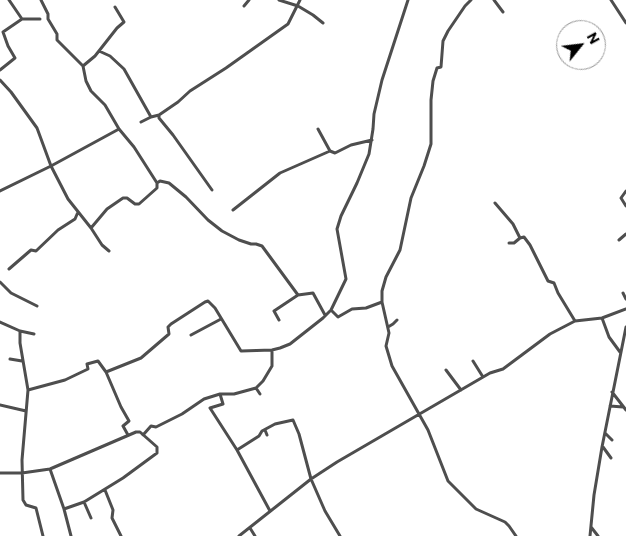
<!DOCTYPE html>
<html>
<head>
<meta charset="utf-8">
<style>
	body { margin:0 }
	#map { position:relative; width:626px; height:536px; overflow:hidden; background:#fff; font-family:Commissioner,sans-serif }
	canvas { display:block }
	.north { position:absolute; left:556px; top:20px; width:50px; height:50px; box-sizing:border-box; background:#fff; border:1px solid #999; border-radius:50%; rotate:61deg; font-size:14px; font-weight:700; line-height:20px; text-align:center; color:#000 }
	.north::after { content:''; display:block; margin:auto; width:18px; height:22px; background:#000; clip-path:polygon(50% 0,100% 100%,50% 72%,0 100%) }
</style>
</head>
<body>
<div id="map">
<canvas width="626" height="536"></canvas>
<div class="north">N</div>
</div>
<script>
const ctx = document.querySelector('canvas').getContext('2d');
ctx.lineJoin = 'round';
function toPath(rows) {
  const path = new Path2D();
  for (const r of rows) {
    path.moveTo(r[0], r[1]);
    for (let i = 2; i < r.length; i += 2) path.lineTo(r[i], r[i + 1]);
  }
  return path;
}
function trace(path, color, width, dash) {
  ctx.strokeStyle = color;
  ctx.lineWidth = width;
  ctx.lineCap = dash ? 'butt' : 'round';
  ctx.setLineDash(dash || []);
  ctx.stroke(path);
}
const minor = toPath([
	[41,0,48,14,48,19,57,34,57,40,83,66,86,81,91,91,105,105,119,129,134,147,157,183],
	[279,0,298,6,313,15,323,23],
	[471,0,465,6,448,31,443,41,441,67,437,68,433,81,431,100,431,144,424,166,411,198,400,250,386,277,382,291,382,302,389,333,386,346,392,366,428,430,448,481,476,509,505,522,509,526,516,536],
	[494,0,503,12],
	[611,0,626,23],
	[244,6,249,0],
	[22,19,40,19],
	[99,51,110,56,124,69,151,117],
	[83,66,95,56,117,28,124,22,115,7],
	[0,70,15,58,8,46,3,32,22,19,9,0],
	[0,80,11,92,37,128,51,166,68,199,91,228],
	[159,115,159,118,173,135,212,190],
	[141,122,151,117,159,115,178,102,190,91,226,68,288,24,300,0],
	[318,129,330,151],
	[0,191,51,166,119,129],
	[626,191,621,198,626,206],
	[495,203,513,224,520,238],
	[233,210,280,173,330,151,335,153,351,145,372,140],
	[619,240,626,234],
	[509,243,514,243,520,238,524,237,530,245,548,281,554,283,558,293,575,321],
	[109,251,102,245,91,228,107,209,123,198,127,198,135,204,139,204,157,188,157,183,160,181,169,183,186,197,208,220,222,231,239,240,251,244,256,244,262,246,298,295,313,293,325,315],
	[9,269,31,250,36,251,58,230,75,219,78,212],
	[0,282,11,293,37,306],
	[623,293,626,299],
	[331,310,338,317,352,309,366,308,382,302],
	[602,318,609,337,620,352],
	[279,320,274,311,298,295],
	[0,322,20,331,34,334],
	[388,327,393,324,397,320],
	[20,331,20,343,28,390,22,460,23,500,26,505,36,508,43,536],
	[191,335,221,319],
	[10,359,22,361],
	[473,361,483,377],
	[446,370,461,390],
	[106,372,121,407,129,421,123,426,128,435],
	[256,388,260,394],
	[28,390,65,380,88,369,87,364,98,361,106,372,141,358,169,334,168,327,171,324,205,302,208,301,215,308,241,351,272,350,280,348,290,344,323,318,331,310,346,279,337,229,341,216,357,183,369,154,373,129,374,114,382,80,408,0],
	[612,392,626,410],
	[220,394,223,404,210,408,237,450],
	[0,405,26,411],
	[610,406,623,407],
	[265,430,267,435],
	[605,433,612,440],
	[143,435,151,426,156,427,182,414,204,399,220,394,234,394,256,388,263,381,272,366,272,350],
	[603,447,611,458],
	[50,469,64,509],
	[0,473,22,473,50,469,136,432,140,432,157,447,157,453,123,478,84,502,64,509,71,536],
	[105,490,113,510,112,518,121,536],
	[84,502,91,518],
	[270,511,237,450,259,436,262,431,275,424,293,420,299,434,311,479,325,511,340,536],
	[591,527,598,536],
	[250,528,255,536],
	[239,536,311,479,337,462,490,373,503,369,550,334,575,321,602,318,626,309],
	[590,536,594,495,602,447,626,327]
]);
trace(minor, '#4e4e4e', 3);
</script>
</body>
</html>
